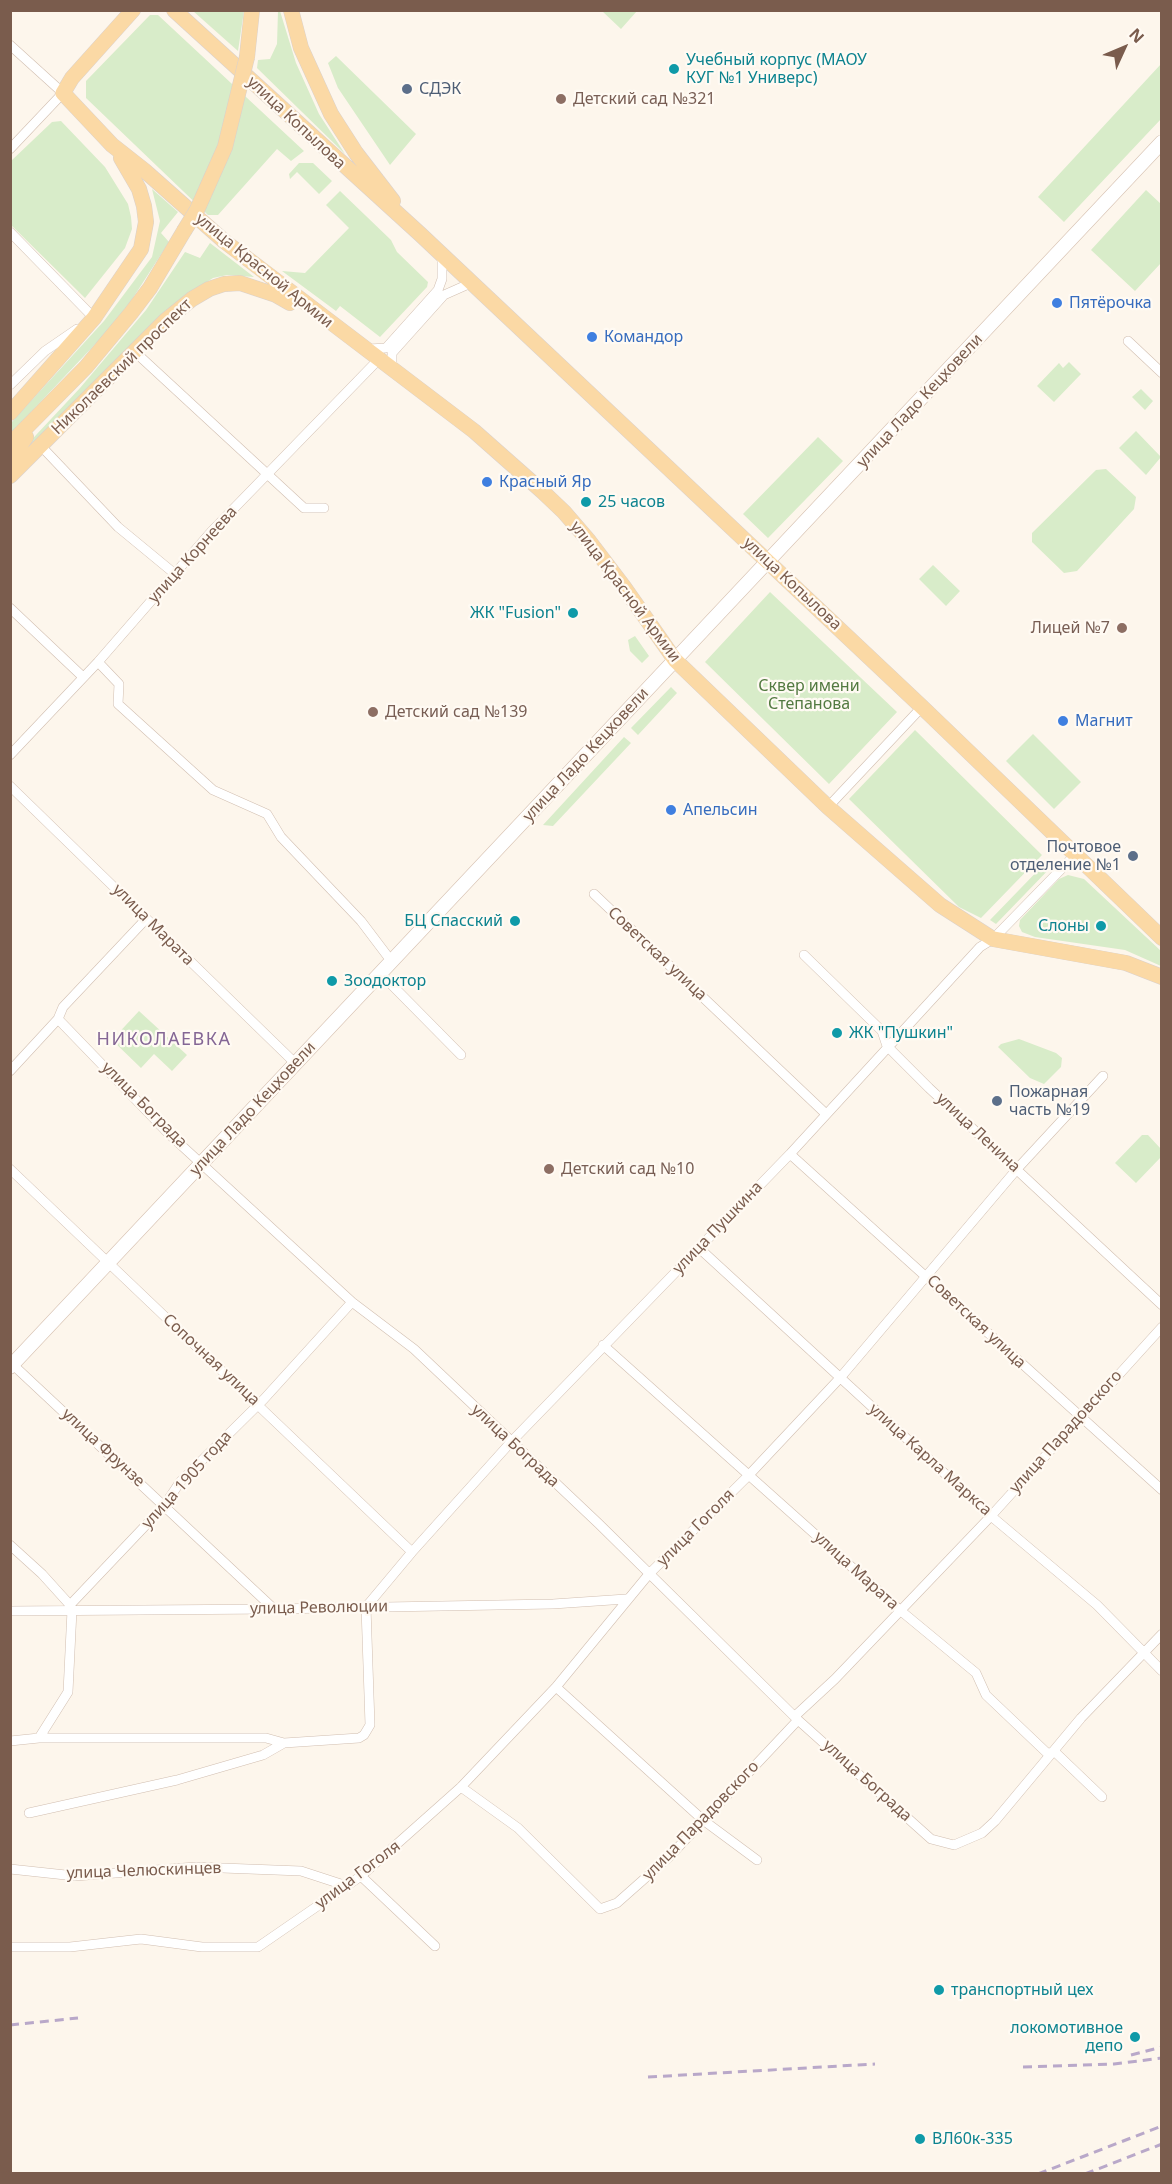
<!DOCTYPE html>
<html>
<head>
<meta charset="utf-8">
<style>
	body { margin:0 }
	#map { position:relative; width:1172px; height:2184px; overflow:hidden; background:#fdf6ec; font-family:"Noto Sans",sans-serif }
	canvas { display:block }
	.frame { position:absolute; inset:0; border:12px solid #7a5c4d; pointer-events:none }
	.north { position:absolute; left:1094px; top:18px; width:60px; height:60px; -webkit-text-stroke:4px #fffaf3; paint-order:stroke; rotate:46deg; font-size:16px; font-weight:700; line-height:24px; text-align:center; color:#7a5c4d }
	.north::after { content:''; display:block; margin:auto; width:21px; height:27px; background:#7a5c4d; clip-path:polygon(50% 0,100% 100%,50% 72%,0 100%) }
</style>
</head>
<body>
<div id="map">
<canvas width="1172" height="2184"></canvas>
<div class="frame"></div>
<div class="north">N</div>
</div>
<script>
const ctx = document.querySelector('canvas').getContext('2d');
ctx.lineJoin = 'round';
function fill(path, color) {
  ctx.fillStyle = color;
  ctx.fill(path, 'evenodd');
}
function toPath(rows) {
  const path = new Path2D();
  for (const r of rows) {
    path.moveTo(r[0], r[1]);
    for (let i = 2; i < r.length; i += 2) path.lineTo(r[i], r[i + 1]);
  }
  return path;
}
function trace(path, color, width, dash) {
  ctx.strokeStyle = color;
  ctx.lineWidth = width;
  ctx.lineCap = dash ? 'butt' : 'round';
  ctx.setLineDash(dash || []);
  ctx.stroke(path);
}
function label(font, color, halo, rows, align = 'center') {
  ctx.font = font + ' "Noto Sans",sans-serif';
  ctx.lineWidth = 4.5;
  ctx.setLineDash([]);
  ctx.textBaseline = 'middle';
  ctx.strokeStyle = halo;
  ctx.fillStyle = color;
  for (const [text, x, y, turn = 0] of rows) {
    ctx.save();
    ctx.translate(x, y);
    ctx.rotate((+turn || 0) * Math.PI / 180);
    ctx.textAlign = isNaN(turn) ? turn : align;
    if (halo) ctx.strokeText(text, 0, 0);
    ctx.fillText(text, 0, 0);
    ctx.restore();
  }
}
const green = toPath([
	[193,11,244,11,238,51],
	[278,11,280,11,296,63,319,114,345,154,257,68,258,60,270,59,277,44],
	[602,11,637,11,621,29],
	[150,15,158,15,304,151,291,161,277,149,218,215,208,215,86,98,86,81],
	[336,56,416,134,390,165,338,88,328,63],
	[1161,64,1161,119,1064,222,1038,197],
	[61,121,105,167,128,204,131,217,132,229,125,248,85,298,11,225,11,161,52,122],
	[299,163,313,163,332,181,319,194,297,172,290,179,289,174],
	[152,189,178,212,161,233,169,242,120,318,11,433,10,424,104,321,152,257,160,221],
	[1146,190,1161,204,1161,263,1135,291,1091,250],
	[340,191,391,240,397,252,428,282,427,287,380,337,340,306,336,311,282,271,305,273,349,228,326,205],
	[210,243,254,277,227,275,213,278,174,304,13,465,22,450,80,388,146,310,185,252,200,258],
	[1069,362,1081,374,1054,402,1037,386,1059,363,1063,368],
	[1141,389,1153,401,1145,410,1132,397],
	[1136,431,1161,457,1146,475,1119,448],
	[818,437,843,461,768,538,743,514],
	[1106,469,1136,497,1134,509,1077,571,1064,573,1032,542,1032,533,1096,470],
	[933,565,960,591,946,606,919,579],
	[770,592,897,712,829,784,705,662],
	[635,636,649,656,642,663,630,651,628,640],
	[671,687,677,693,638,735,631,728],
	[915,730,1042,855,981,918,959,907,849,799],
	[1033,734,1081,782,1054,809,1006,761],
	[624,737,631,743,553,826,543,825],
	[1049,859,1054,864,996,924,990,920],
	[1068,875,1084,879,1161,951,1161,966,1125,950,1035,937,1022,932,1019,926,1020,920,1059,879],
	[139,1011,187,1055,172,1071,154,1054,141,1068,112,1040],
	[1019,1039,1056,1053,1062,1058,1061,1067,1044,1084,1030,1078,998,1047,1001,1044],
	[1142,1135,1148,1135,1161,1149,1161,1157,1136,1183,1115,1163]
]);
const street = toPath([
	[10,45,63,93,10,149],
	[10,232,94,318,91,320],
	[1128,341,1162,373],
	[369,349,386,348,438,290,442,279,442,255],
	[134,351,304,508,324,508],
	[392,368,392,353,444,295,471,283],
	[10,385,45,351,77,329],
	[40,445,118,527,175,574],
	[10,608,83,677],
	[98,662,119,684,118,704,213,790,267,814,281,837,361,921,392,962],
	[10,755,98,662,211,532,379,359],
	[10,786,296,1064],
	[828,807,922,707],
	[594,894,826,1114],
	[804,955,882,1031,887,1046,929,1088,1162,1305],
	[381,974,461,1055],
	[58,1019,169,1134,352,1302,414,1349,599,1524,798,1720,931,1839,954,1845,982,1833,995,1821,1081,1718,1162,1634],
	[10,1071,58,1019,63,1007,146,919],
	[790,1154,1162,1490],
	[10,1169,412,1552],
	[699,1248,991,1516,1097,1605,1162,1671],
	[603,1345,901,1611,976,1673,986,1695,1047,1753,1055,1752,1102,1797],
	[10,1362,274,1609],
	[10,1545,42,1574,70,1605,72,1610,68,1692,39,1738],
	[70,1605,164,1506,180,1482,264,1399,352,1302],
	[10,1611,274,1609,553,1604,626,1599],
	[556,1687,703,1820,757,1860],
	[795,1716,835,1679,991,1516,1162,1327],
	[10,1741,39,1738,266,1738,284,1743,359,1738,364,1735,370,1725,366,1607,412,1552,511,1442,790,1154,980,947,993,939,1075,855],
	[461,1787,518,1828,600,1909,617,1903,669,1857,798,1720],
	[29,1813,177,1780,263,1755,284,1743],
	[10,1869,75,1876,196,1867,301,1871,347,1886],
	[361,1876,435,1946],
	[10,1947,70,1947,141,1939,202,1947,258,1947,361,1876,461,1787,556,1687,649,1574,748,1476,840,1378,1017,1169,1103,1076]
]);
const secondary = toPath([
	[10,1367,1162,142]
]);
const primary = toPath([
	[133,10,72,78,63,93,112,145,145,171,224,241,474,431,543,492,564,512,589,541,624,587,675,660,828,807,940,905,993,939,1126,963,1162,977],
	[174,10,420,234,922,707,1162,938],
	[291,10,301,48,331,114,356,153,393,201],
	[247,57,252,10],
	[10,413,94,318,141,249,146,222,144,206,139,189,121,158],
	[10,444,86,367,131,313,150,288,184,231],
	[10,460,26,437],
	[10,476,166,320,192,299,209,289,224,284,240,283,276,295,290,303]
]);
const rail = toPath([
	[10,2025,78,2018],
	[1131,2055,1162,2047],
	[1023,2067,1114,2064,1162,2058],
	[648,2077,875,2064],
	[1038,2174,1162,2126],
	[1085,2174,1162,2144]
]);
const primaryBridge = toPath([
	[184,231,197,210,225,147,247,57]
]);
const markers = [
	[674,69,6,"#0f9aa8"],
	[407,89,6,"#5c6f8a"],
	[561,99,6,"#8d6e63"],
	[1057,303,6,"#3f7fe0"],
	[592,337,6,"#3f7fe0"],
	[487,482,6,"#3f7fe0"],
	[586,502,6,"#0f9aa8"],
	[573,613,6,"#0f9aa8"],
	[1122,628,6,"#8d6e63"],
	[373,712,6,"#8d6e63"],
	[1063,721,6,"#3f7fe0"],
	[671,810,6,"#3f7fe0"],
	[1133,856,6,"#5c6f8a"],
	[515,921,6,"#0f9aa8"],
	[1101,926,6,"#0f9aa8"],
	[332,981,6,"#0f9aa8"],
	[837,1033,6,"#0f9aa8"],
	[997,1101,6,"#5c6f8a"],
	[549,1169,6,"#8d6e63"],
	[939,1990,6,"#0f9aa8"],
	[1135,2037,6,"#0f9aa8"],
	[920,2139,6,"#0f9aa8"]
];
const cultureNames = [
	["Учебный корпус (МАОУ",686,60],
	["КУГ №1 Универс)",686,78],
	["25 часов",598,502],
	["ЖК \"Fusion\"",561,613,"right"],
	["БЦ Спасский",503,921,"right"],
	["Слоны",1089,926,"right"],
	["Зоодоктор",344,981],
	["ЖК \"Пушкин\"",849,1033],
	["транспортный цех",951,1990],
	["локомотивное",1123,2028,"right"],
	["депо",1123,2046,"right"],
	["ВЛ60к-335",932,2139]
];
const serviceNames = [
	["СДЭК",419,89],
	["Почтовое",1121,847,"right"],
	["отделение №1",1121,865,"right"],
	["Пожарная",1009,1092],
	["часть №19",1009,1110]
];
const educationNames = [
	["Детский сад №321",573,99],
	["Лицей №7",1110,628,"right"],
	["Детский сад №139",385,712],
	["Детский сад №10",561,1169]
];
const streetNames = [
	["улица Копылова",296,123,43],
	["улица Красной Армии",264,271,39],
	["Николаевский проспект",122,367,-44],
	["улица Ладо Кецховели",920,401,-47],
	["улица Корнеева",193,555,-48],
	["улица Копылова",792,584,43],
	["улица Красной Армии",625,592,53],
	["улица Ладо Кецховели",586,755,-47],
	["улица Марата",153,925,45],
	["Советская улица",657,954,43],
	["улица Бограда",144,1105,45],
	["улица Ладо Кецховели",253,1109,-47],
	["улица Ленина",978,1133,43],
	["улица Пушкина",718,1228,-46],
	["Советская улица",976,1322,43],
	["Сопочная улица",211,1360,43],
	["улица Парадовского",1066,1432,-48],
	["улица Бограда",515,1446,43],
	["улица Фрунзе",103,1448,43],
	["улица Карла Маркса",930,1460,42],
	["улица 1905 года",187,1480,-48],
	["улица Гоголя",696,1528,-45],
	["улица Марата",856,1571,42],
	["улица Революции",319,1608,-1],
	["улица Бограда",867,1781,42],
	["улица Парадовского",701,1821,-46],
	["улица Челюскинцев",144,1871,-2],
	["улица Гоголя",358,1875,-37]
];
const shopNames = [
	["Пятёрочка",1069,303],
	["Командор",604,337],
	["Красный Яр",499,482],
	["Магнит",1075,721],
	["Апельсин",683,810]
];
const parkNames = [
	["Сквер имени",809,686],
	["Степанова",809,704]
];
const neighbourhoodNames = [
	["НИКОЛАЕВКА",164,1040]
];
fill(green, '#d8ecc9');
trace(street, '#d1beb0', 10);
trace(secondary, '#d6c0b0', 15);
trace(primary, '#dad1cd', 16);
trace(street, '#fff', 9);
trace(secondary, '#fff', 14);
trace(primary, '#fbd9a5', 15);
trace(rail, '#b9a8c9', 3, [9, 6]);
trace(primaryBridge, '#dad1cd', 16, []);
trace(primaryBridge, '#fbd9a5', 15);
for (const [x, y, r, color] of markers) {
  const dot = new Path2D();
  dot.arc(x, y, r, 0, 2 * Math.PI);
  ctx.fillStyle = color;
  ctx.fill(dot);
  trace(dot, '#fffaf3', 2);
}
label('16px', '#0d838f', '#fffaf3', cultureNames, 'left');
label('16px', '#4e5e75', '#fffaf3', serviceNames, 'left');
label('16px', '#785e54', '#fffaf3', educationNames, 'left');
label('16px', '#7a5c4d', '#fffaf3', streetNames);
label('16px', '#366cbe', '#fffaf3', shopNames, 'left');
label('16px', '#537a41', '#fffaf3', parkNames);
ctx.letterSpacing = '1.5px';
label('18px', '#846695', '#fffaf3', neighbourhoodNames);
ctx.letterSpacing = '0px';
</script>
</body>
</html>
